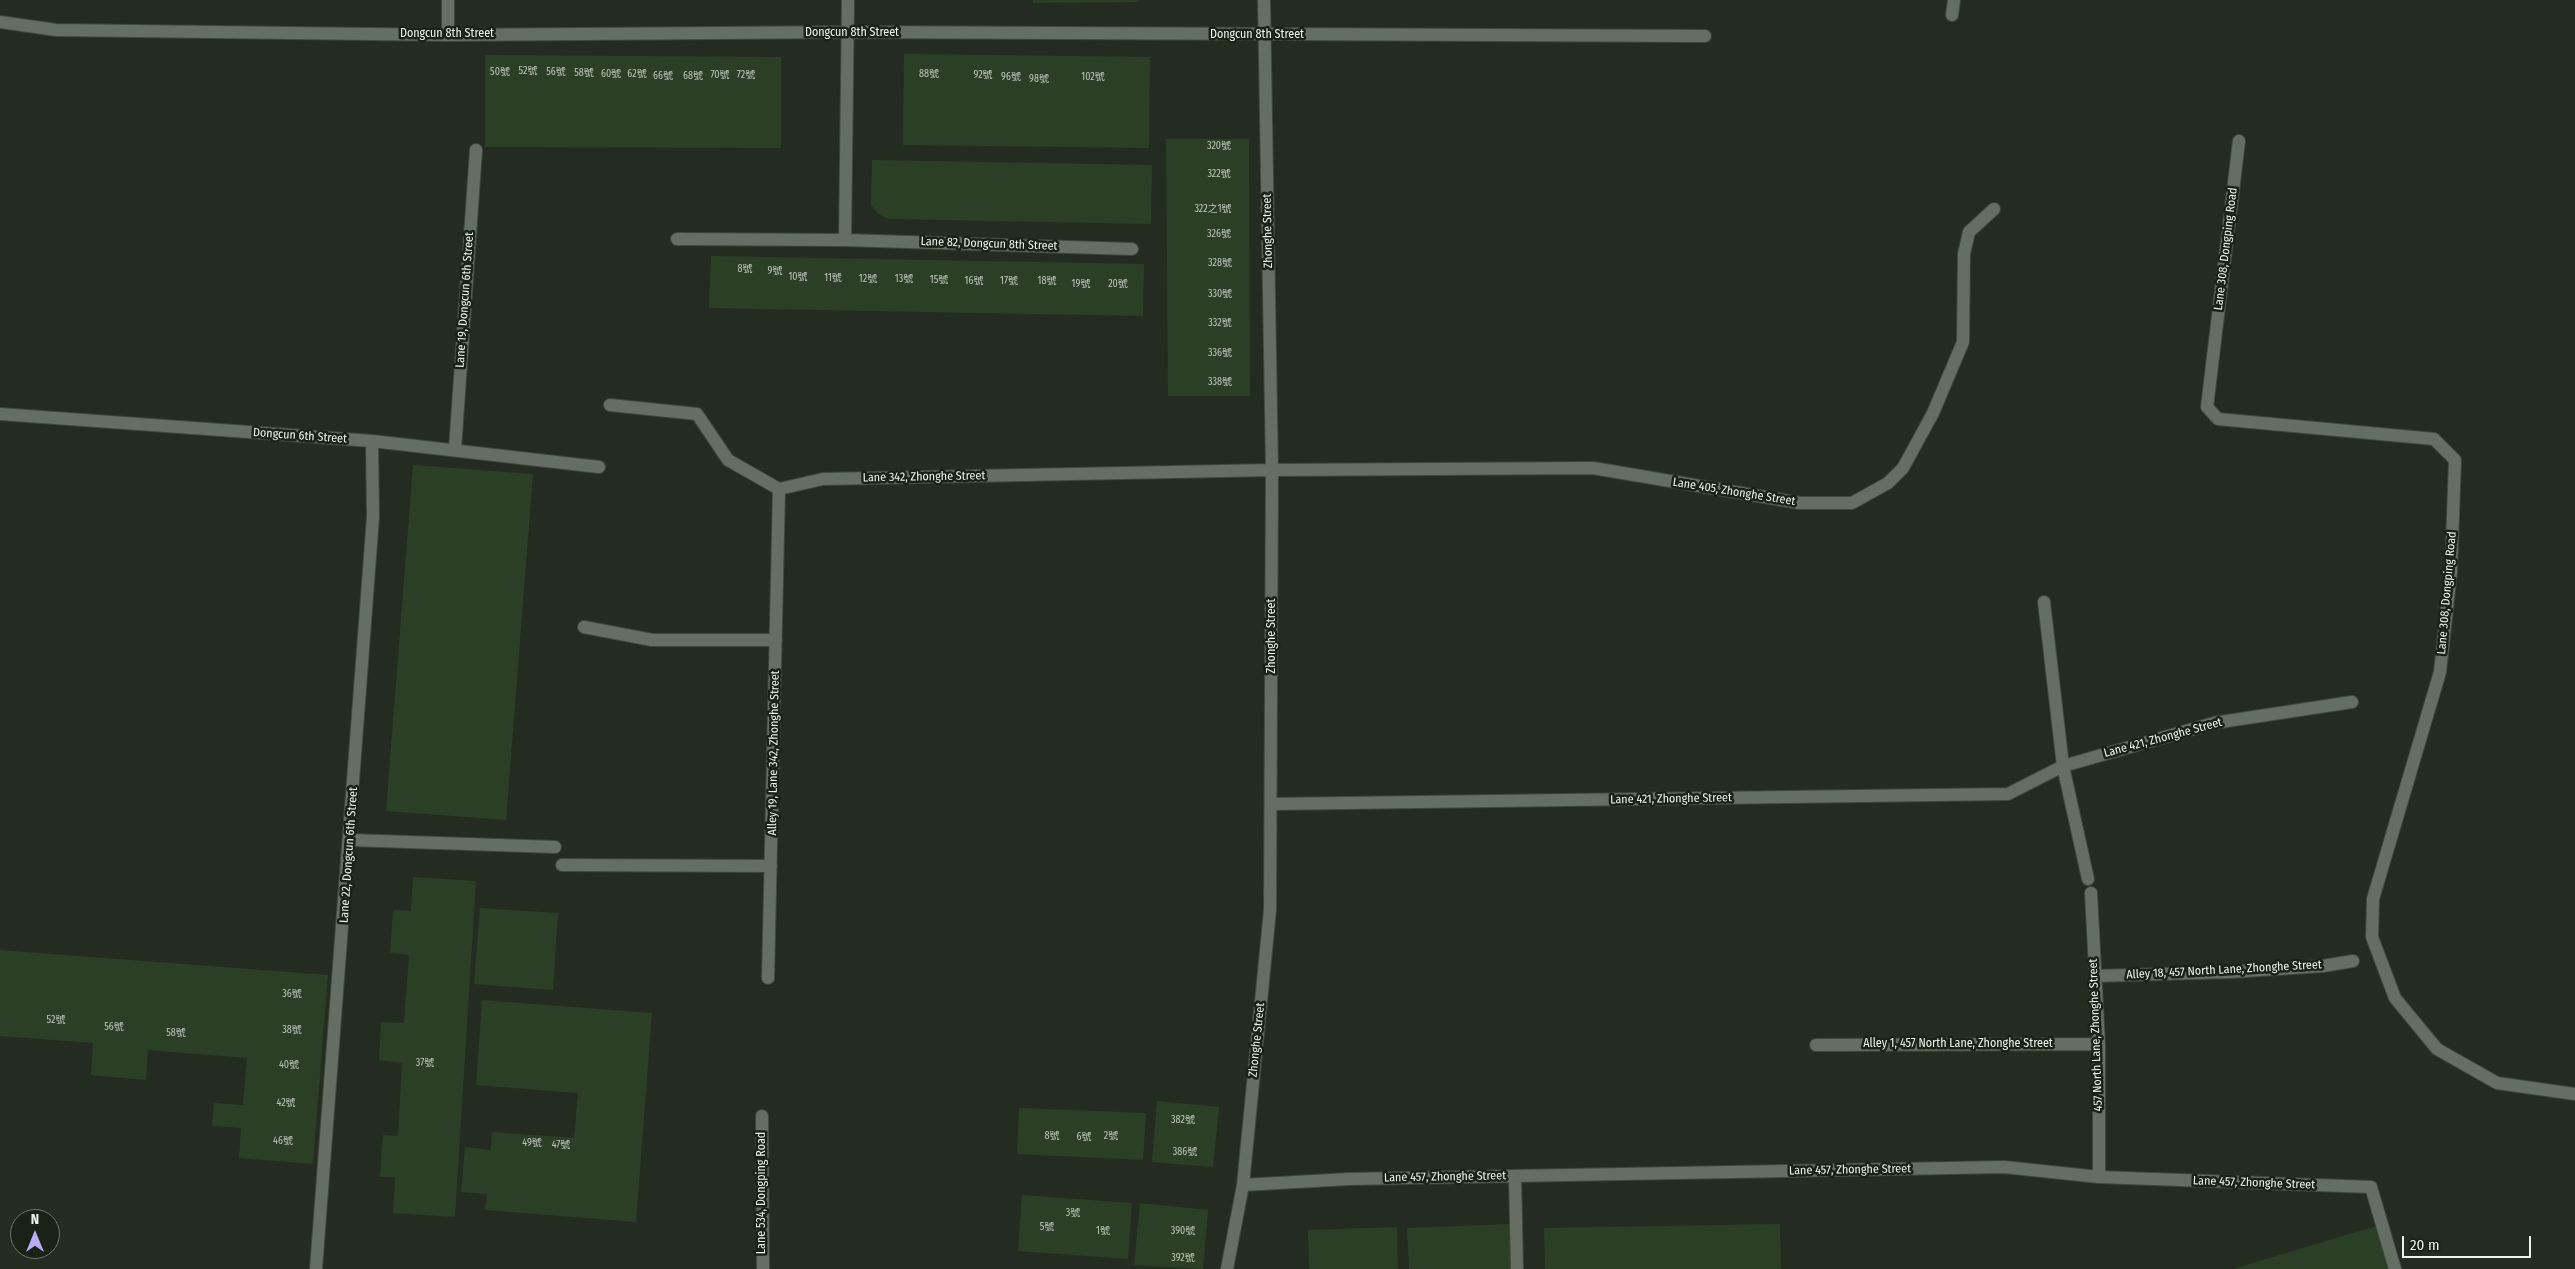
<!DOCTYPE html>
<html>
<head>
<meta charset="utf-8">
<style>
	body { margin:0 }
	#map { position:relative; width:2575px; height:1269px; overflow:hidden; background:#242c22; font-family:"Fira Sans Condensed",sans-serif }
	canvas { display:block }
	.north { position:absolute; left:10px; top:1209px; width:50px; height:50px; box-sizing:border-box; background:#1a2218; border:1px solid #6e756c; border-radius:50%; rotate:0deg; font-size:14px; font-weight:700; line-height:20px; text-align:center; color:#ecf1eb }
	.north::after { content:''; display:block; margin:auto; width:18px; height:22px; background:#bbaaf6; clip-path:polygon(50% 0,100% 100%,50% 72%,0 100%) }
	.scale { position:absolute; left:2402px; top:1236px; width:129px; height:22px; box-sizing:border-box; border:2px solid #ecf1eb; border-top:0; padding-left:6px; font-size:15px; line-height:18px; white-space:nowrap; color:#ecf1eb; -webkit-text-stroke:4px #1a2218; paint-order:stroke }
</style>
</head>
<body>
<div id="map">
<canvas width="2575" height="1269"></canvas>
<div class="north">N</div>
<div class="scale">20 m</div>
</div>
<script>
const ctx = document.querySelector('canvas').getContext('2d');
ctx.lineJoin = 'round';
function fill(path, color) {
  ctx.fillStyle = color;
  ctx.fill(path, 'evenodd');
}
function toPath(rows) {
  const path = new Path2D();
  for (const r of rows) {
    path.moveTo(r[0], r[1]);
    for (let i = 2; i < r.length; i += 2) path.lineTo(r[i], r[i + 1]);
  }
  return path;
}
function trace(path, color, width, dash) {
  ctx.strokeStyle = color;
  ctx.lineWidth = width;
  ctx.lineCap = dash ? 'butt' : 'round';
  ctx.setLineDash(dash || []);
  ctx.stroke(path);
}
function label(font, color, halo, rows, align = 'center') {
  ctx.font = font + ' "Fira Sans Condensed","Noto Sans TC",sans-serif';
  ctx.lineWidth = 5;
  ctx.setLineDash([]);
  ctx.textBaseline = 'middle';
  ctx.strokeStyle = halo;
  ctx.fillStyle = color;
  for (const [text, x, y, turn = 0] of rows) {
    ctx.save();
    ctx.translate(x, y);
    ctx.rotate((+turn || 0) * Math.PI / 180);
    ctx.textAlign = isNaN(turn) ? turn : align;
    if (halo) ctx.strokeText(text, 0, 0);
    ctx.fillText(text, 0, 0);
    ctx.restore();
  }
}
const building = toPath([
	[1033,0,1138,0,1138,2,1033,3],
	[904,54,1150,57,1149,148,903,145],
	[485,55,781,57,781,148,485,147],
	[1166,139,1249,139,1250,396,1168,396],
	[872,160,1152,165,1151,224,889,219,878,214,871,205],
	[711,256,1144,264,1143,316,709,308],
	[413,465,533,474,506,820,386,811],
	[413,877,476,881,455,1217,393,1213,395,1177,380,1177,383,1135,398,1136,402,1063,379,1060,381,1022,404,1023,409,955,390,953,393,910,411,911],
	[480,908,558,913,553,990,474,984],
	[0,950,328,975,313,1164,239,1158,241,1128,212,1126,214,1103,243,1105,247,1058,148,1050,146,1080,91,1075,93,1043,0,1036],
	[482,1000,652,1013,636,1222,485,1210,487,1194,461,1192,465,1147,491,1150,492,1132,574,1138,578,1093,476,1085],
	[1157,1101,1219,1107,1213,1167,1152,1162],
	[1019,1108,1146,1113,1143,1160,1017,1154],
	[1022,1195,1132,1203,1128,1259,1018,1251],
	[1140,1203,1208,1210,1203,1269,1134,1265],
	[1511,1224,1513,1269,1409,1269,1407,1228],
	[1780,1224,1781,1269,1545,1269,1544,1228],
	[2382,1225,2395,1269,2233,1269,2356,1232],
	[1397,1227,1398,1269,1309,1269,1308,1230]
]);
const minor = toPath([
	[448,0,448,35],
	[848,0,845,240,1132,249],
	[1952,15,1954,0],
	[0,22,56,30,448,35,849,32,1705,36],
	[2239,141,2207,407,2218,419,2434,439,2455,460,2451,572,2440,672,2373,899,2372,937,2395,998,2437,1049,2497,1083,2575,1094],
	[677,239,845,240],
	[610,405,697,414,728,460,779,489,823,479,1272,470,1593,468,1800,503,1852,503,1888,483,1903,468,1933,413,1963,342,1964,254,1969,232,1994,209],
	[0,414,372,441,599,467],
	[455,449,476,150],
	[2044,602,2063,766,2088,879],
	[584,627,652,640,776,640],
	[1272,804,2008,794,2063,766,2214,723,2352,702],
	[350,840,555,847],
	[562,865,771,866],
	[2091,893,2099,1044,2099,1177],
	[2095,976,2230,972,2323,966,2353,961],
	[768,978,779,489],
	[1816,1045,2099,1044],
	[762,1116,763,1269],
	[1515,1176,1517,1269],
	[1243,1185,1349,1179,2004,1167,2099,1177,2371,1187,2395,1269],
	[316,1269,373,517,372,441],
	[1227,1269,1243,1185,1270,910,1272,470,1264,0]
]);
const numberNames = [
	["52號",528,71],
	["50號",500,72],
	["56號",556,72],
	["58號",584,73],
	["60號",611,74],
	["62號",637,74],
	["88號",929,74],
	["70號",720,75],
	["72號",746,75],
	["92號",983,75],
	["66號",663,76],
	["68號",693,76],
	["96號",1011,77],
	["102號",1093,77],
	["98號",1039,79],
	["320號",1219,146],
	["322號",1219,174],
	["322之1號",1213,209],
	["326號",1219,234],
	["328號",1220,263],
	["8號",745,269],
	["9號",775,271],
	["10號",798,277],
	["11號",833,278],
	["12號",868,279],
	["13號",904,279],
	["15號",939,280],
	["16號",974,281],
	["17號",1009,281],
	["18號",1047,281],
	["19號",1081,284],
	["20號",1118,284],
	["330號",1220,294],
	["332號",1220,323],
	["336號",1220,353],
	["338號",1220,382],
	["36號",292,994],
	["52號",56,1020],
	["56號",114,1027],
	["38號",292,1030],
	["58號",176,1033],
	["37號",425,1063],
	["40號",289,1065],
	["42號",286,1103],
	["382號",1183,1120],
	["8號",1052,1136],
	["2號",1111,1136],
	["6號",1084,1137],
	["46號",283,1141],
	["49號",532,1143],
	["47號",561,1145],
	["386號",1185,1152],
	["3號",1073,1213],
	["5號",1047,1227],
	["1號",1103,1231],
	["390號",1183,1231],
	["392號",1183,1258]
];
const streetNames = [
	["Dongcun 8th Street",852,33],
	["Dongcun 8th Street",447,34],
	["Dongcun 8th Street",1257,35],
	["Zhonghe Street",1268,231,-91],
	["Lane 82, Dongcun 8th Street",989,244,2],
	["Lane 308, Dongping Road",2226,249,-83],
	["Lane 19, Dongcun 6th Street",465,300,-86],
	["Dongcun 6th Street",300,436,4],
	["Lane 342, Zhonghe Street",924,477,-1],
	["Lane 405, Zhonghe Street",1734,492,9],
	["Lane 308, Dongping Road",2447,593,-85],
	["Zhonghe Street",1272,636,-90],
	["Lane 421, Zhonghe Street",2163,738,-15],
	["Alley 19, Lane 342, Zhonghe Street",774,753,-89],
	["Lane 421, Zhonghe Street",1671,799,-1],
	["Lane 22, Dongcun 6th Street",349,855,-86],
	["Alley 18, 457 North Lane, Zhonghe Street",2224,970,-3],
	["457 North Lane, Zhonghe Street",2096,1035,-92],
	["Zhonghe Street",1257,1040,-84],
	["Alley 1, 457 North Lane, Zhonghe Street",1958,1044],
	["Lane 457, Zhonghe Street",1850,1170,-1],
	["Lane 457, Zhonghe Street",1445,1177,-1],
	["Lane 457, Zhonghe Street",2254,1183,2],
	["Lane 534, Dongping Road",762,1193,-90]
];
fill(building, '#2b3f26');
trace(minor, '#40483e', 14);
trace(minor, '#646e62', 12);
label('10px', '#bcc4ba', null, numberNames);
label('12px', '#ecf1eb', '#1a2218', streetNames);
</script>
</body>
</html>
